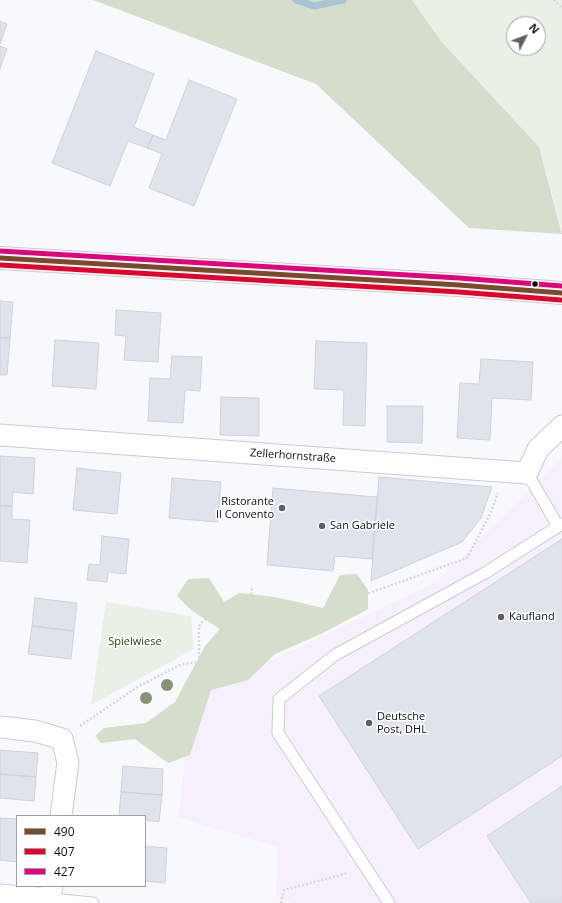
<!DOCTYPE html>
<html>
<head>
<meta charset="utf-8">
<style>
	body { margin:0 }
	#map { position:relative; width:562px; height:903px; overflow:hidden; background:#f7f9fd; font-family:"Open Sans",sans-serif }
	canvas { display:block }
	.legend { position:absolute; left:16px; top:815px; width:130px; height:72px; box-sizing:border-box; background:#fff; border:1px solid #9e9fa0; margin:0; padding:5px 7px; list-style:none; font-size:12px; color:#0d0e11 }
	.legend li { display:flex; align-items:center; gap:8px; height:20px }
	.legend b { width:20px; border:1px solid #9e9fa0 }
	.north { position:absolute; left:506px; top:16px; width:40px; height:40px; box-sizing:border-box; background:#fff; border:1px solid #9e9fa0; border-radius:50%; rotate:48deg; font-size:11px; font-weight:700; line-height:16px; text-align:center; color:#0d0e11 }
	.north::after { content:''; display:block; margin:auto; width:14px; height:18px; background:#5f6064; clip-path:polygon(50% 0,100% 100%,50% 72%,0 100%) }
</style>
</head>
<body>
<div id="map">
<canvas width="562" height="903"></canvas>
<ul class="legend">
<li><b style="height:5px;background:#7a4b2a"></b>490</li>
<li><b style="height:5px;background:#e4002b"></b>407</li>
<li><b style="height:5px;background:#e5007d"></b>427</li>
</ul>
<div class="north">N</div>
</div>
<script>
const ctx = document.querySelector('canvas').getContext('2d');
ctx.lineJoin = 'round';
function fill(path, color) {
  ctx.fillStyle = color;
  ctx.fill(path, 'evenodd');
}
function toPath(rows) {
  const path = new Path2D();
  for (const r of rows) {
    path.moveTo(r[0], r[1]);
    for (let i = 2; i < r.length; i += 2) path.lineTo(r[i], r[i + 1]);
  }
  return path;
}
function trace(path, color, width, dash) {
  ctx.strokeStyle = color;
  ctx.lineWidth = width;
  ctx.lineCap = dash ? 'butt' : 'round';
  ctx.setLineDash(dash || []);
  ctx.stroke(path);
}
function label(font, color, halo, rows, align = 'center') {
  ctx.font = font + ' "Open Sans",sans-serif';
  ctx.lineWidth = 3;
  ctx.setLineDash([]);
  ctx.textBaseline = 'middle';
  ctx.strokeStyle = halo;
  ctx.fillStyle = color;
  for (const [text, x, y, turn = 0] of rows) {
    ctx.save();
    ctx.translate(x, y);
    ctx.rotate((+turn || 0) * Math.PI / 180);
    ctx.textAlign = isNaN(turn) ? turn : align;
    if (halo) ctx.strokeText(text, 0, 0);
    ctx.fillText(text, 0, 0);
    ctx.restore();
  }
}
const commercial = toPath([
	[562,458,562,903,292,903,291,901,276,899,277,847,178,817,195,674,272,660,436,582]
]);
const green = toPath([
	[412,0,562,0,562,230,539,147,441,41],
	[514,24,538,24,538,48,514,48],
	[106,602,191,616,194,649,91,705]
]);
const forest = toPath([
	[93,0,412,0,441,41,539,147,562,234,469,228,316,84],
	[357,574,368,590,368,609,323,633,275,654,248,680,211,690,190,755,168,763,135,739,101,743,95,736,104,728,146,723,175,702,205,646,220,629,192,611,177,596,188,579,209,578,224,602,239,593,275,597,323,608,340,575]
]);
const stream = toPath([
	[296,0,314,6,343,0]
]);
const building = toPath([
	[0,21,7,24,0,44,0,21],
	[0,46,7,49,0,69,0,46],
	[96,51,154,74,134,127,153,135,147,148,128,141,110,186,52,163,96,51],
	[189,80,237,99,194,206,149,188,162,154,147,148,153,135,166,140,189,80],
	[0,301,13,302,10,338,0,338,0,301],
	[116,310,161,313,158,362,124,360,126,336,115,335,116,310],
	[0,338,10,338,7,375,0,375,0,338],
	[55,340,99,343,96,389,52,386,55,340],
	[316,341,367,343,365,426,343,425,344,390,314,389,316,341],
	[172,356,202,357,200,391,185,390,183,423,148,421,150,378,170,379,172,356],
	[481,359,533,362,531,400,492,398,490,440,457,438,460,383,479,384,481,359],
	[221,397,259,398,259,436,220,435,221,397],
	[387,406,423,406,422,443,387,442,387,406],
	[0,456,35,458,33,494,13,492,12,506,0,506,0,456],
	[77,468,121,473,117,514,73,510,77,468],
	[379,477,492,487,481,518,462,542,371,581,379,477],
	[172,478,221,482,218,522,169,518,172,478],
	[273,488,377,497,372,559,335,556,333,571,267,565,273,488],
	[0,506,12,506,12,519,30,520,27,563,0,561,0,506],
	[102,536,129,539,126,574,108,572,107,582,87,580,89,564,100,565,102,536],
	[562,539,562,756,418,849,319,696,562,539],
	[35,598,77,603,74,631,32,626,35,598],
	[32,626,74,631,71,659,28,654,32,626],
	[0,750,38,753,36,777,0,774,0,750],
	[123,766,163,769,162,795,121,792,123,766],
	[0,774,36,777,34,801,0,798,0,774],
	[562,786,562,903,531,903,487,836,562,786],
	[121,792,162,795,159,822,145,820,145,816,119,816,121,792],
	[0,818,17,819,17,862,0,860,0,818],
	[145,846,167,848,165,883,145,881,145,846]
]);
const path = toPath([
	[554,0,562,8],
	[199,662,199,626,206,618,247,609,251,600,252,586],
	[80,726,139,686,182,664,263,655,336,605,467,558,491,512,498,493],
	[281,903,284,890,348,873]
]);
const lane = toPath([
	[527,473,558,526],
	[50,899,93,903],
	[389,903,278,733,279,699,335,655,485,573,562,524]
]);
const street = toPath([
	[0,435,527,473,538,449,562,426],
	[0,727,35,731,62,739,68,762,61,816],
	[0,895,50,899,52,886]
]);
const secondary = toPath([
	[0,258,459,285,562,293]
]);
const bus1 = toPath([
	[0,258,459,285,562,293]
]);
const bus2 = toPath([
	[0,265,459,292,561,300]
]);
const bus3 = toPath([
	[0,251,459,278,562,286]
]);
const trees = [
	[167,685],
	[146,698]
];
const markers = [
	[535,284,3.5,"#0d0e11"],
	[282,508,4,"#5f6064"],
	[322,526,4,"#5f6064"],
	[501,617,4,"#5f6064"],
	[369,723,4,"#5f6064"]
];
const streetNames = [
	["Zellerhornstraße",293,456,4]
];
const poiNames = [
	["Ristorante",274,502,"right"],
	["Il Convento",274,515,"right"],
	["San Gabriele",330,526],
	["Kaufland",509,617],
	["Deutsche",377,717],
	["Post, DHL",377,730]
];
const parkNames = [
	["Spielwiese",135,642]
];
fill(commercial, '#f7f0fc');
fill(green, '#e9f0e5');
fill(forest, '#d4decb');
trace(stream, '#a6c4d4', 7);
fill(building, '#dfe3eb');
trace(building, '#d1d2d6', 1);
trace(lane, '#cacccf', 13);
trace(street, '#cacccf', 23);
trace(secondary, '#cacccf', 24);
trace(path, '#d8d9da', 2.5, [2, 2]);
trace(lane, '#fefeff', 11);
trace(street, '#fefeff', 21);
trace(secondary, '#fefeff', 22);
trace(bus1, '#7a4b2a', 5);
trace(bus2, '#e4002b', 5);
trace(bus3, '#e5007d', 5);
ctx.fillStyle = '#879374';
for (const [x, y] of trees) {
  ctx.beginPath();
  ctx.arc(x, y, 6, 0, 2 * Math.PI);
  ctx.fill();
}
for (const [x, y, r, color] of markers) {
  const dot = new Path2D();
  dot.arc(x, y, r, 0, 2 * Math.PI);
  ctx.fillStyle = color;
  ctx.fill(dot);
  trace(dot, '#fff', 1.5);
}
label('11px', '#0d0e11', '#fff', streetNames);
label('11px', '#0d0e11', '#fff', poiNames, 'left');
label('11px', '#2c3f04', '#fff', parkNames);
</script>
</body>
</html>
